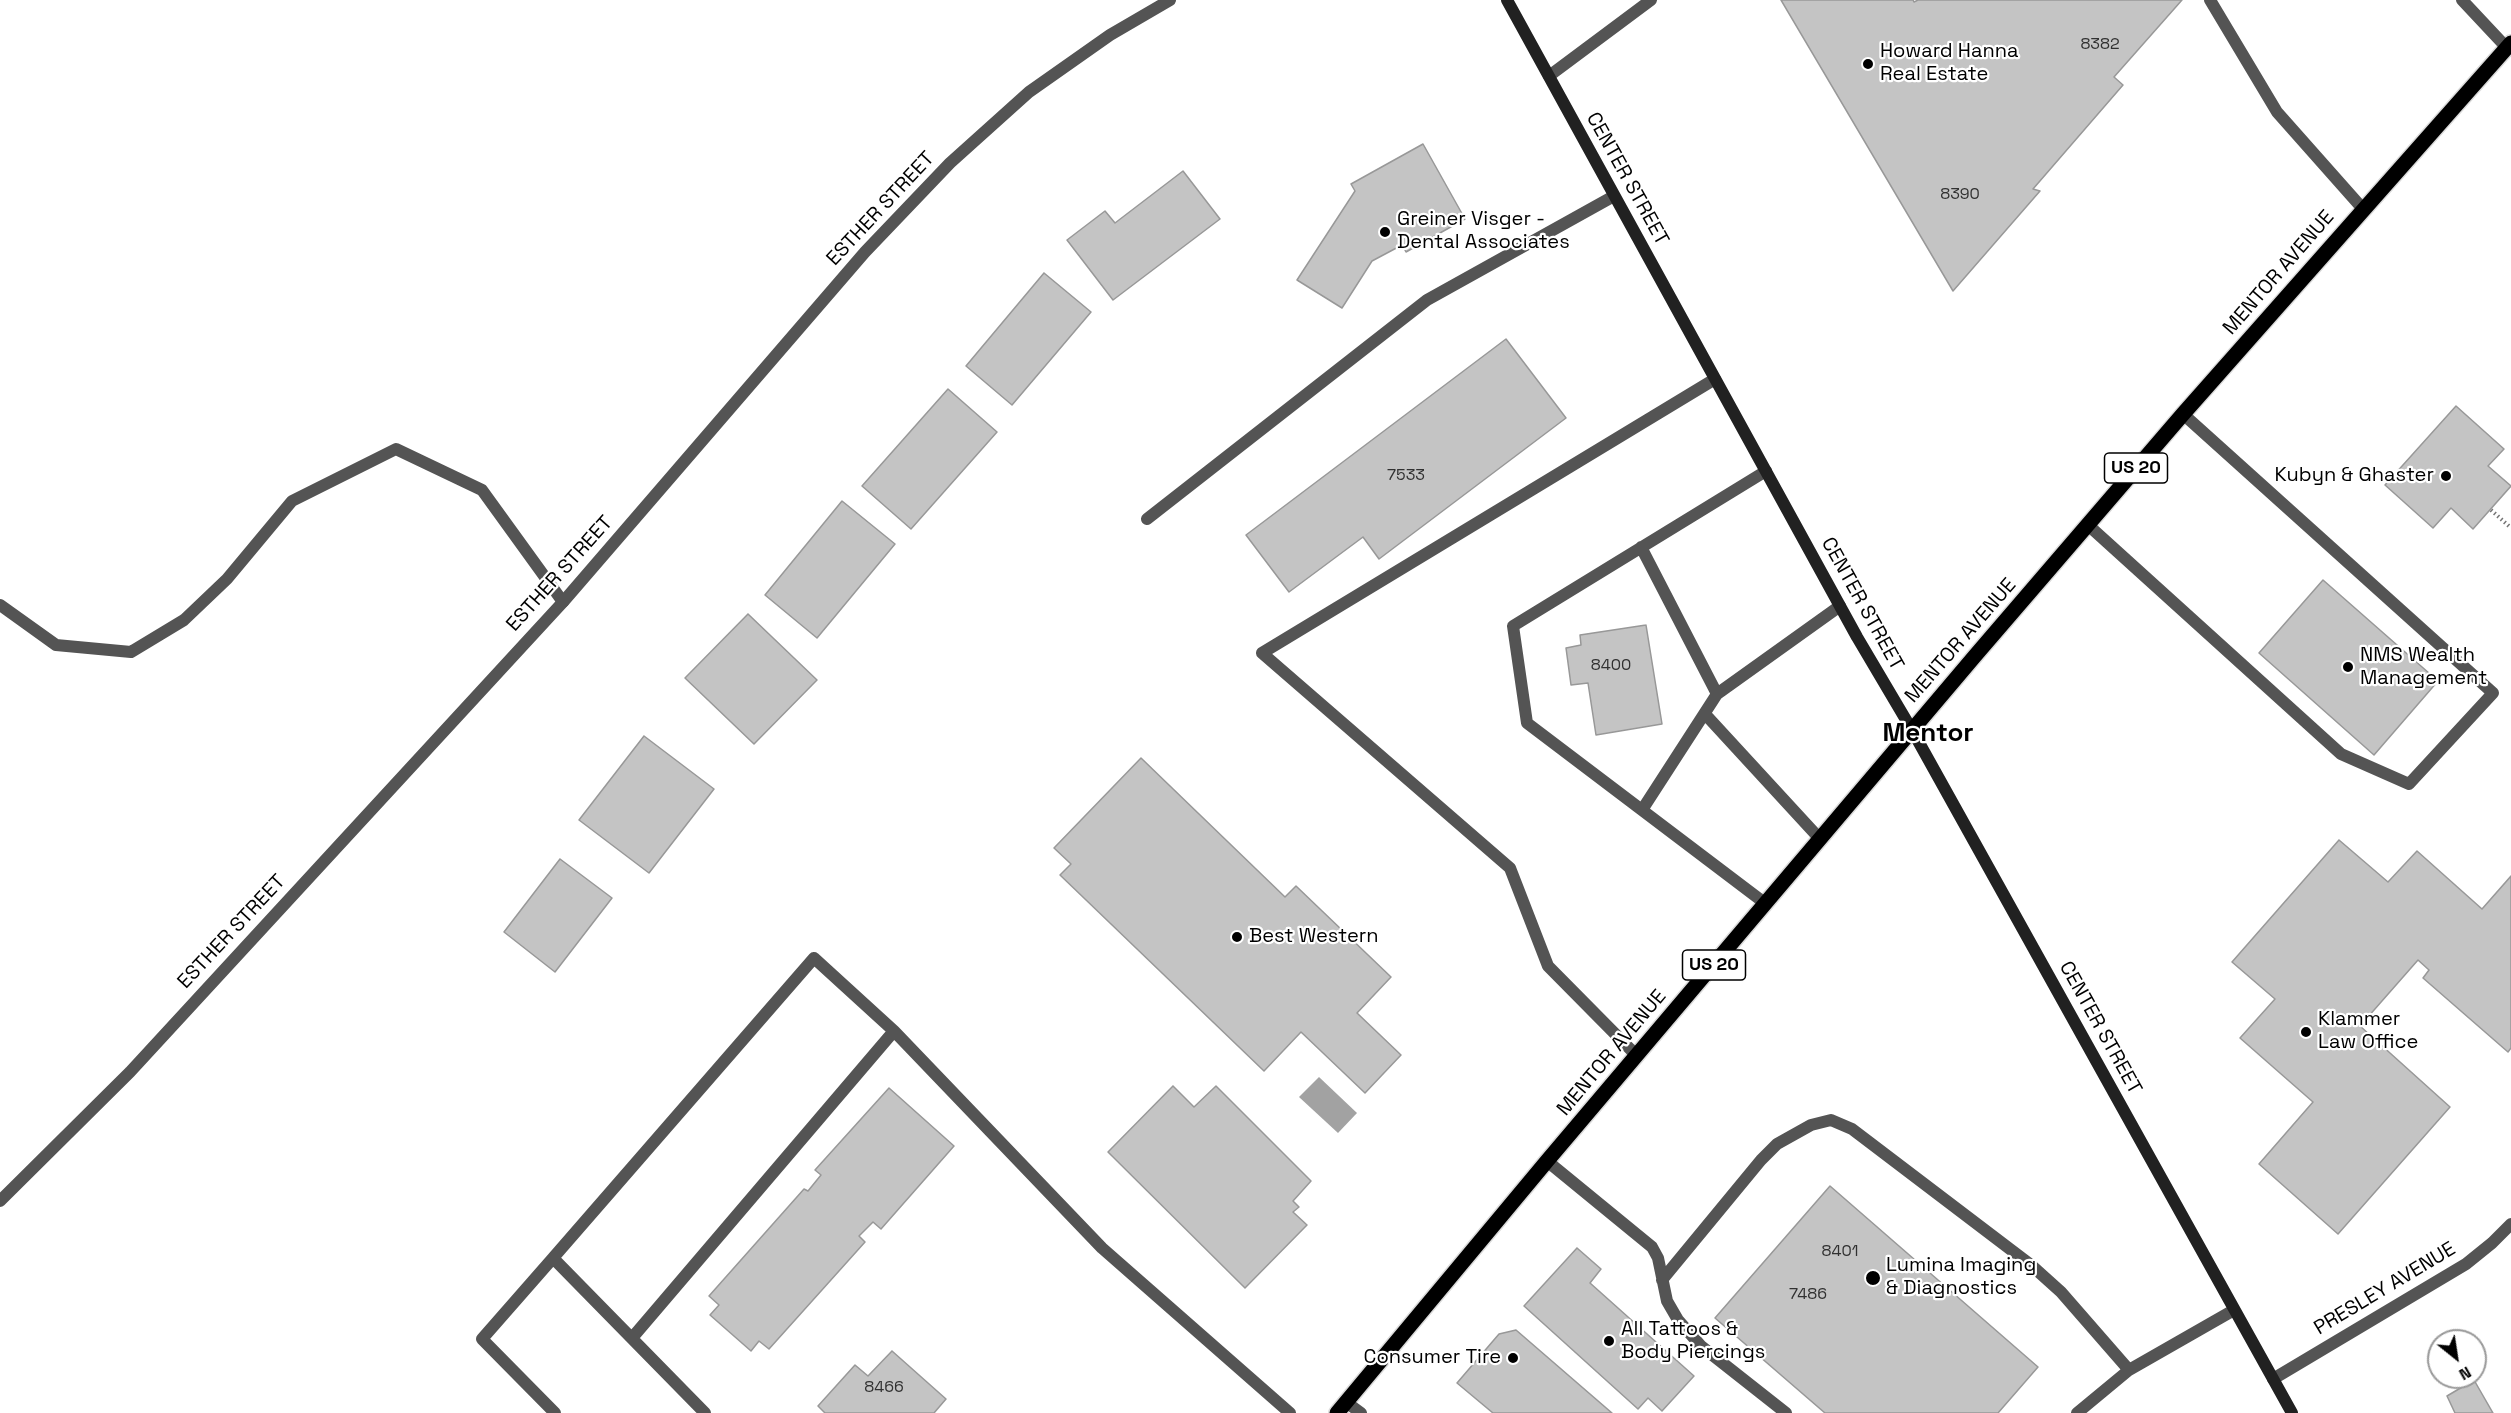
<!DOCTYPE html>
<html>
<head>
<meta charset="utf-8">
<style>
	body { margin:0 }
	#map { position:relative; width:2511px; height:1413px; overflow:hidden; background:#fff; font-family:"Space Grotesk",sans-serif }
	canvas { display:block }
	.north { position:absolute; left:2427px; top:1329px; width:60px; height:60px; box-sizing:border-box; background:#fff; border:2px solid #999; border-radius:50%; rotate:150deg; font-size:16px; font-weight:700; line-height:24px; text-align:center; color:#000 }
	.north::after { content:''; display:block; margin:auto; width:21px; height:27px; background:#000; clip-path:polygon(50% 0,100% 100%,50% 72%,0 100%) }
</style>
</head>
<body>
<div id="map">
<canvas width="2511" height="1413"></canvas>
<div class="north">N</div>
</div>
<script>
const ctx = document.querySelector('canvas').getContext('2d');
ctx.lineJoin = 'round';
function fill(path, color) {
  ctx.fillStyle = color;
  ctx.fill(path, 'evenodd');
}
function toPath(rows) {
  const path = new Path2D();
  for (const r of rows) {
    path.moveTo(r[0], r[1]);
    for (let i = 2; i < r.length; i += 2) path.lineTo(r[i], r[i + 1]);
  }
  return path;
}
function trace(path, color, width, dash) {
  ctx.strokeStyle = color;
  ctx.lineWidth = width;
  ctx.lineCap = dash ? 'butt' : 'round';
  ctx.setLineDash(dash || []);
  ctx.stroke(path);
}
function label(font, color, halo, rows, align = 'center') {
  ctx.font = font + ' "Space Grotesk",sans-serif';
  ctx.lineWidth = 4.5;
  ctx.setLineDash([]);
  ctx.textBaseline = 'middle';
  ctx.strokeStyle = halo;
  ctx.fillStyle = color;
  for (const [text, x, y, turn = 0] of rows) {
    ctx.save();
    ctx.translate(x, y);
    ctx.rotate((+turn || 0) * Math.PI / 180);
    ctx.textAlign = isNaN(turn) ? turn : align;
    if (halo) ctx.strokeText(text, 0, 0);
    ctx.fillText(text, 0, 0);
    ctx.restore();
  }
}
const water = toPath([
	[1319,1077,1357,1113,1338,1133,1299,1097]
]);
const building = toPath([
	[1781,0,1913,0,1914,2,1918,0,2182,0,2114,77,2123,85,2033,189,2040,191,1953,291,1781,0],
	[1423,144,1465,219,1406,252,1402,245,1372,261,1342,308,1297,280,1355,191,1351,184,1423,144],
	[1183,171,1220,219,1113,300,1067,240,1105,211,1115,223,1183,171],
	[1044,273,1091,312,1012,405,966,366,1044,273],
	[1506,339,1566,418,1379,559,1363,537,1289,592,1246,535,1506,339],
	[948,389,997,432,911,529,862,486,948,389],
	[2456,406,2504,449,2488,466,2511,486,2473,529,2451,508,2433,528,2385,485,2456,406],
	[842,501,895,544,817,638,765,595,842,501],
	[2323,580,2438,681,2374,755,2259,653,2323,580],
	[748,614,817,680,754,744,685,678,748,614],
	[1646,625,1662,724,1596,735,1588,683,1571,685,1566,648,1581,645,1580,635,1646,625],
	[644,736,714,789,649,873,579,820,644,736],
	[1141,758,1285,897,1296,886,1391,977,1357,1013,1401,1055,1365,1093,1301,1032,1264,1071,1060,875,1071,864,1054,848,1141,758],
	[2339,840,2388,882,2417,851,2482,909,2511,876,2511,1048,2508,1052,2423,978,2429,970,2418,960,2360,1026,2450,1107,2338,1234,2259,1164,2313,1102,2240,1038,2275,999,2232,962,2339,840],
	[560,859,612,898,555,972,504,932,560,859],
	[1173,1086,1194,1107,1216,1086,1311,1181,1293,1201,1299,1207,1293,1212,1307,1225,1245,1288,1108,1152,1173,1086],
	[889,1088,954,1146,881,1229,873,1222,859,1236,865,1242,769,1349,759,1341,751,1351,710,1315,719,1305,709,1296,804,1189,808,1191,821,1175,815,1170,889,1088],
	[1830,1186,2038,1367,1998,1413,1825,1413,1715,1318,1830,1186],
	[1577,1248,1601,1269,1590,1283,1694,1376,1662,1411,1648,1398,1638,1409,1524,1306,1577,1248],
	[1516,1330,1612,1413,1493,1413,1457,1383,1499,1334,1516,1330],
	[892,1351,946,1399,934,1413,825,1413,818,1406,855,1365,868,1376,892,1351],
	[2474,1380,2493,1413,2455,1413,2447,1396,2474,1380]
]);
const path = toPath([
	[2491,510,2511,528]
]);
const service = toPath([
	[2210,0,2277,112,2363,209],
	[2462,0,2507,48],
	[1549,76,1651,0],
	[1147,519,1427,300,1614,196],
	[2088,525,2341,754,2409,784,2493,693,2183,414],
	[1641,547,1717,694,1642,810],
	[0,605,56,645,131,652,184,620,227,579,292,501,396,449,482,490,563,602],
	[1717,694,1840,606],
	[1705,714,1820,839],
	[1766,904,1527,723,1513,626,1766,471],
	[894,1031,1102,1248,1290,1413],
	[1637,1056,1548,966,1510,868,1262,653,1715,379],
	[1547,1161,1652,1247,1658,1258,1667,1301,1678,1320,1701,1346,1786,1413],
	[553,1258,814,958,894,1031,632,1338],
	[1662,1280,1761,1160,1777,1144,1811,1125,1831,1120,1852,1129,2031,1265,2061,1292,2129,1370],
	[1346,1402,1361,1413],
	[555,1413,482,1339,553,1258,705,1413],
	[2077,1413,2129,1370,2234,1310]
]);
const minor = toPath([
	[0,1201,130,1072,563,602,865,252,950,163,1029,92,1110,35,1170,0],
	[2273,1379,2466,1264,2492,1243,2511,1224]
]);
const secondary = toPath([
	[1507,0,1857,637,1912,730,2292,1413]
]);
const primary = toPath([
	[1337,1413,1547,1161,1974,657,2183,414,2511,43]
]);
const markers = [
	[1868,64,6,"#000"],
	[1385,232,6,"#000"],
	[2446,476,6,"#000"],
	[2348,667,6,"#000"],
	[1237,937,6,"#000"],
	[2306,1032,6,"#000"],
	[1873,1278,8,"#000"],
	[1609,1341,6,"#000"],
	[1513,1358,6,"#000"]
];
const numberNames = [
	["8382",2100,45],
	["8390",1960,195],
	["7533",1406,476],
	["8400",1611,666],
	["8401",1840,1252],
	["7486",1808,1295],
	["8466",884,1388]
];
const shields = [
	[2136,468,63],
	[1714,965,63]
];
const shieldNames = [
	["US 20",2136,468],
	["US 20",1714,965]
];
const poiNames = [
	["Howard Hanna",1880,52],
	["Real Estate",1880,75],
	["Greiner Visger -",1397,220],
	["Dental Associates",1397,243],
	["Kubyn & Ghaster",2434,476,"right"],
	["NMS Wealth",2360,656],
	["Management",2360,679],
	["Best Western",1249,937],
	["Klammer",2318,1020],
	["Law Office",2318,1043],
	["Lumina Imaging",1886,1266],
	["& Diagnostics",1886,1289],
	["All Tattoos &",1621,1330],
	["Body Piercings",1621,1353],
	["Consumer Tire",1501,1358,"right"]
];
const streetNames = [
	["CENTER STREET",1627,179,61],
	["ESTHER STREET",881,209,-47],
	["MENTOR AVENUE",2279,273,-49],
	["ESTHER STREET",560,574,-48],
	["CENTER STREET",1862,604,61],
	["MENTOR AVENUE",1961,641,-49],
	["ESTHER STREET",232,932,-47],
	["CENTER STREET",2100,1028,61],
	["MENTOR AVENUE",1612,1053,-50],
	["PRESLEY AVENUE",2385,1289,-31]
];
const districtNames = [
	["Mentor",1928,734]
];
fill(water, '#a2a2a2');
fill(building, '#c4c4c4');
trace(building, '#989898', 1.5);
trace(primary, '#dbdbdb', 18);
trace(path, '#767676', 4, [1.5, 3]);
trace(service, '#545454', 12);
trace(minor, '#545454', 12);
trace(secondary, '#212121', 12);
trace(primary, '#000', 15);
for (const [x, y, r, color] of markers) {
  const dot = new Path2D();
  dot.arc(x, y, r, 0, 2 * Math.PI);
  ctx.fillStyle = color;
  ctx.fill(dot);
  trace(dot, '#fff', 2);
}
label('16px', '#313131', null, numberNames);
for (const [x, y, w] of shields) {
  const box = new Path2D();
  box.roundRect(x - w / 2, y - 15, w, 30, 4.5);
  ctx.fillStyle = '#fff';
  ctx.fill(box);
  trace(box, '#000', 1.5);
}
label('bold 18px', '#000', null, shieldNames);
label('20px', '#000', '#fff', poiNames, 'left');
label('20px', '#000', '#fff', streetNames);
label('bold 26px', '#000', '#fff', districtNames);
</script>
</body>
</html>
